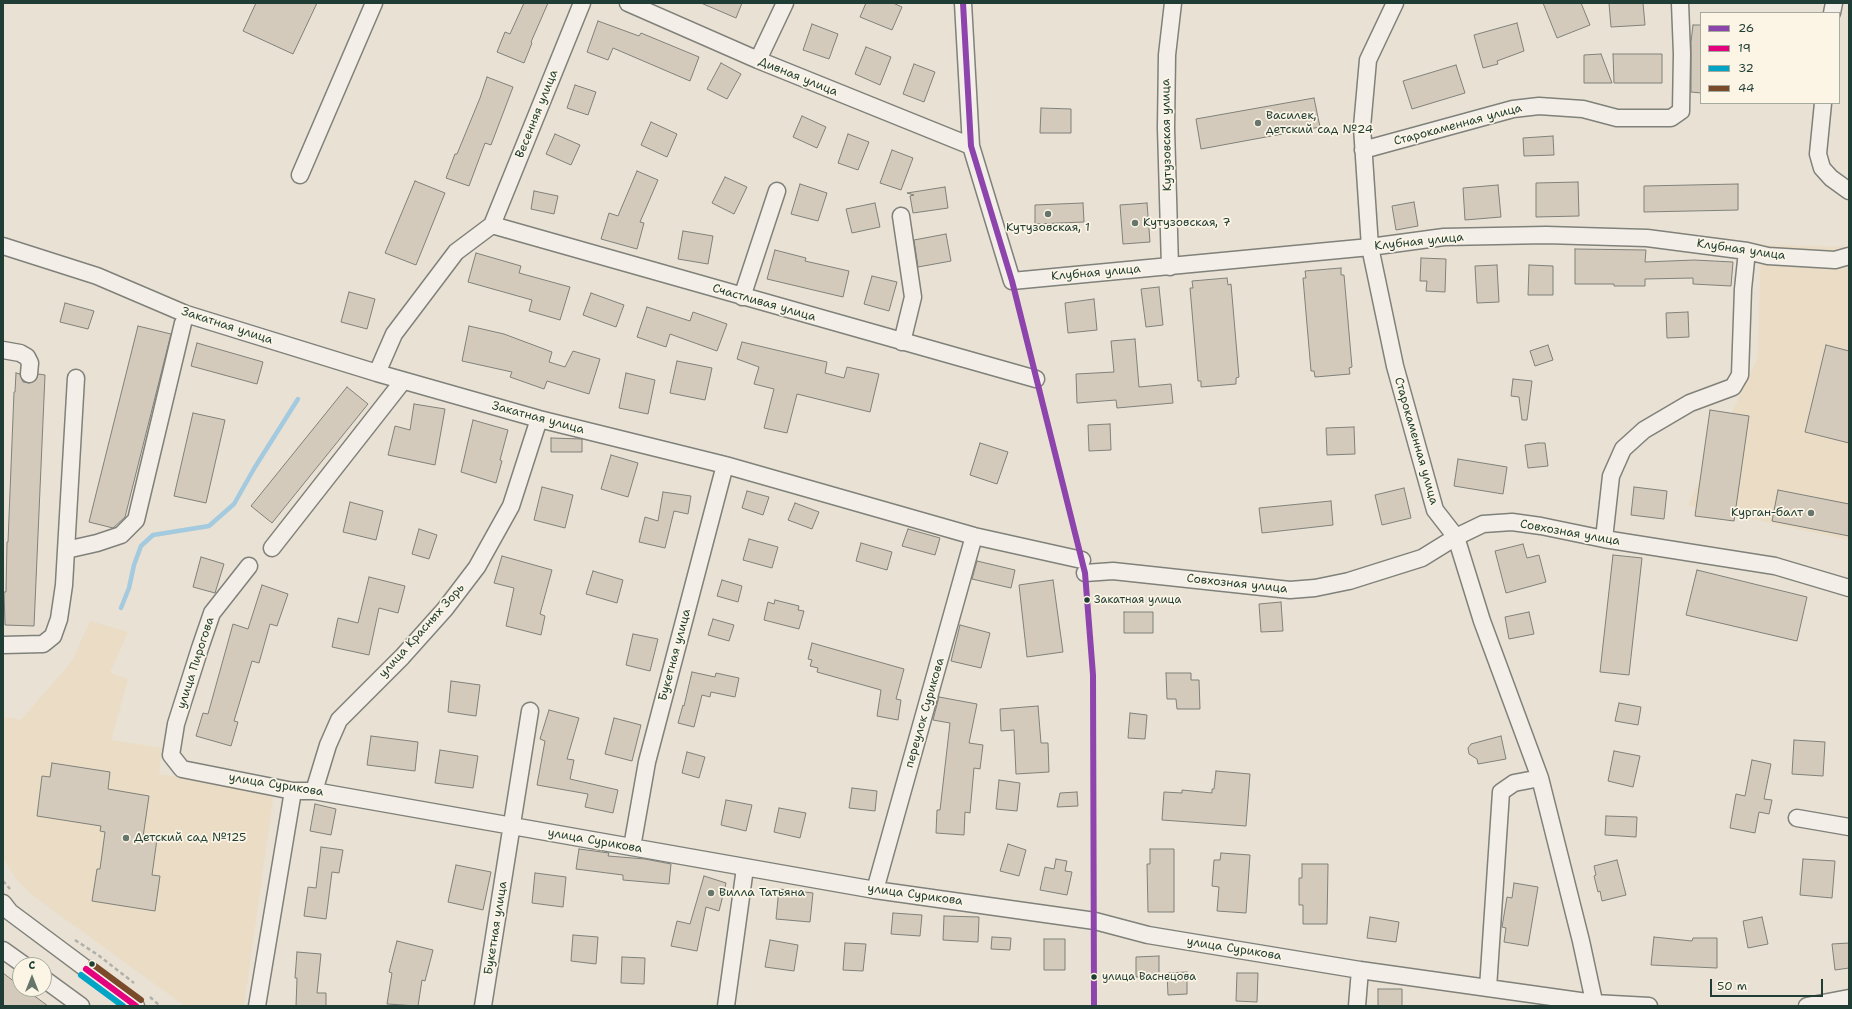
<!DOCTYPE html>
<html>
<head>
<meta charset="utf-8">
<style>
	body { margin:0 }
	#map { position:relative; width:1852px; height:1009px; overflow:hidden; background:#e9e1d4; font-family:"Shantell Sans",sans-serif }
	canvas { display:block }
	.frame { position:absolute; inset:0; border:4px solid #1f3d34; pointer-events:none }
	.legend { position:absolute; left:1700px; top:12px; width:140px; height:92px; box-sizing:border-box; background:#fcf5e5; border:1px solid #a4ab9e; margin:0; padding:5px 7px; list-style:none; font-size:12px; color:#1f3d34 }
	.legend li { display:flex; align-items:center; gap:8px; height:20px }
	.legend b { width:20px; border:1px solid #a4ab9e }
	.north { position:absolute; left:12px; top:957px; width:40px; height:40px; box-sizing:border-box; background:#fcf5e5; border:1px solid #a4ab9e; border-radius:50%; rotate:0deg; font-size:11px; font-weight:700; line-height:16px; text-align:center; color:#1f3d34 }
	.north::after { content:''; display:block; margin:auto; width:14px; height:18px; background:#66766c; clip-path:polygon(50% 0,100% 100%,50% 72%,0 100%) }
	.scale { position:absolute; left:1710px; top:979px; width:113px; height:18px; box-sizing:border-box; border:2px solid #1f3d34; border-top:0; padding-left:5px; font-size:12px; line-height:14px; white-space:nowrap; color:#1f3d34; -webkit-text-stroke:3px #fcf5e5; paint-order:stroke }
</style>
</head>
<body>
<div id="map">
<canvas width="1852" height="1009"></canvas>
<div class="frame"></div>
<ul class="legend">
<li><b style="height:5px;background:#8e44ad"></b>26</li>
<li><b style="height:5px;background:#e5007d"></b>19</li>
<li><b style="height:5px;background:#02a4c6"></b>32</li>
<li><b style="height:5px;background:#7a4b2a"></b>44</li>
</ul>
<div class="north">С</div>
<div class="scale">50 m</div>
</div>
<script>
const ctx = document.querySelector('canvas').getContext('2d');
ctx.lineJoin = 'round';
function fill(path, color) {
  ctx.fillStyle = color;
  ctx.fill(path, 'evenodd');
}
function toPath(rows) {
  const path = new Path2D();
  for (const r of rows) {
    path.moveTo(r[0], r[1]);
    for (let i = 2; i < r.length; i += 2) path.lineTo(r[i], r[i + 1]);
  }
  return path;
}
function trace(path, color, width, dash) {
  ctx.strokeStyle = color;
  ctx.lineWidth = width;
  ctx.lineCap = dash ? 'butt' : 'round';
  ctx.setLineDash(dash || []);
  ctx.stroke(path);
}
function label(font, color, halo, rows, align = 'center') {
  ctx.font = font + ' "Shantell Sans",sans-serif';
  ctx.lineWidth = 3.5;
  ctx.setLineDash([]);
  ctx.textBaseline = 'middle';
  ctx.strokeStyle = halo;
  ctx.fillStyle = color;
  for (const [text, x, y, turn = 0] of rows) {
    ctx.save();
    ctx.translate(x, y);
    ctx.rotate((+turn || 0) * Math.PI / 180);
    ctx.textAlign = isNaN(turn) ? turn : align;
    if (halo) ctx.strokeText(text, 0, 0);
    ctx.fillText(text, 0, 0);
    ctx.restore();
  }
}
const built = toPath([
	[1761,245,1849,247,1849,540,1688,505,1758,357],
	[90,621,128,632,110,673,128,679,111,740,162,748,159,774,264,792,273,798,244,1006,185,1006,32,895,16,879,4,859,3,719,7,717,21,720,72,661]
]);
const stream = toPath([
	[121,608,129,588,134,565,141,546,153,535,209,526,234,504,255,467,298,399]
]);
const building = toPath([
	[256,3,317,3,293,54,243,31,256,3],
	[524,3,548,3,531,42,532,43,524,63,497,52,505,32,510,34,524,3],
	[701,3,742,3,736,18,701,3],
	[866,3,893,3,902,7,892,30,860,17,866,3],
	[1543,3,1581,3,1590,25,1557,38,1543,3],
	[1609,3,1643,3,1645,25,1611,27,1609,3],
	[598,21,639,36,641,33,699,57,690,81,613,48,608,60,587,52,598,21],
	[1517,23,1524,51,1497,61,1498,64,1483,68,1474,35,1517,23],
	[812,24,838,34,829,59,803,50,812,24],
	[1693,25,1701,25,1701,93,1691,92,1691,42,1693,25],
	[866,47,891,57,880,85,855,74,866,47],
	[1601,54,1612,83,1584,83,1584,55,1601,54],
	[1613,54,1662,54,1662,83,1614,83,1613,54],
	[721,63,741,74,727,99,707,89,721,63],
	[914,64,935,72,924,102,903,94,914,64],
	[1456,65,1465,93,1412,109,1403,81,1456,65],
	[487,77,513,87,491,145,485,143,469,186,446,178,455,154,457,154,480,98,487,77],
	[575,85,596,92,588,115,567,108,575,85],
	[1314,98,1320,127,1201,149,1196,119,1314,98],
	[1041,108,1071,109,1071,133,1040,133,1041,108],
	[802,116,826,127,817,148,793,137,802,116],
	[651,122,677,134,667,157,641,145,651,122],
	[555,134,580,145,571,165,546,154,555,134],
	[848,134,869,142,858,170,838,163,848,134],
	[1553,136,1554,155,1524,156,1523,138,1553,136],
	[892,150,913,158,901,190,880,183,892,150],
	[637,171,658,180,640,222,644,223,637,249,601,239,609,213,618,216,637,171],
	[725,177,747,187,734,214,712,203,725,177],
	[415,181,445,193,416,265,385,253,415,181],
	[1578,182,1579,216,1536,217,1536,183,1578,182],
	[800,184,827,193,818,221,791,214,800,184],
	[1738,184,1738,210,1644,212,1644,186,1738,184],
	[1498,185,1501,217,1465,220,1463,188,1498,185],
	[945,187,948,208,913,213,910,196,914,195,907,193,945,187],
	[534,191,558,196,554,214,531,209,534,191],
	[1414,202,1418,226,1396,230,1392,206,1414,202],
	[875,203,880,227,852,233,846,209,875,203],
	[1083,203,1084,222,1035,224,1035,205,1083,203],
	[1147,203,1150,242,1123,244,1120,205,1147,203],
	[683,231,713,236,708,264,678,259,683,231],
	[946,234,951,261,918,267,914,240,946,234],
	[1575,249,1646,250,1645,262,1694,260,1733,262,1731,286,1693,284,1693,278,1645,279,1645,286,1614,286,1614,284,1575,284,1575,249],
	[775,250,806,258,805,261,849,271,843,297,767,279,775,250],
	[476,253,521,266,519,273,570,287,560,320,529,311,532,300,468,282,476,253],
	[1421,258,1446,259,1445,292,1426,291,1427,281,1420,281,1421,258],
	[1497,265,1499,302,1477,303,1475,266,1497,265],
	[1529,265,1553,266,1553,295,1528,295,1529,265],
	[1341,268,1341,275,1344,275,1352,367,1349,368,1350,374,1315,377,1314,371,1311,371,1303,278,1306,278,1305,271,1341,268],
	[872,276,897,282,889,311,864,304,872,276],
	[1227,278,1228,285,1231,284,1239,377,1236,378,1236,384,1201,387,1201,381,1198,381,1190,288,1193,288,1192,281,1227,278],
	[1159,287,1163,325,1146,327,1141,289,1159,287],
	[349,292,375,299,367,329,341,322,349,292],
	[591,293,624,305,616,327,583,315,591,293],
	[1094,299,1097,330,1068,333,1065,303,1094,299],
	[65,303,94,311,88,329,60,322,65,303],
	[647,307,690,321,693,312,727,324,717,351,670,334,666,347,637,337,647,307],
	[1688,312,1689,337,1667,338,1666,313,1688,312],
	[138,326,171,334,125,517,113,528,89,522,138,326],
	[469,326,504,334,552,352,549,362,565,367,573,351,600,359,589,394,547,381,544,389,510,377,512,372,462,361,469,326],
	[1135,339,1139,387,1171,384,1173,403,1117,408,1116,400,1077,403,1076,374,1114,372,1111,341,1135,339],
	[742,342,827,362,825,373,844,378,847,367,879,374,870,412,797,394,787,433,764,428,774,389,754,384,759,367,737,359,742,342],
	[197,343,263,362,257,384,191,366,197,343],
	[1548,345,1553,360,1535,366,1530,351,1548,345],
	[1826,345,1849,351,1849,443,1805,432,1826,345],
	[677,361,712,368,705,400,670,393,677,361],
	[16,373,20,374,23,382,29,383,36,380,38,374,45,375,34,626,5,625,4,592,6,592,7,542,8,542,14,392,15,392,16,373],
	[626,373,655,380,648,414,619,408,626,373],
	[1513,379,1532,381,1527,420,1522,420,1519,397,1511,396,1513,379],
	[347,387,368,404,272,523,251,506,347,387],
	[414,404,445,409,435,465,388,455,395,426,410,430,414,404],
	[1710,410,1749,416,1734,521,1695,516,1710,410],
	[193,413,225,420,206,503,174,496,193,413],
	[473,420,508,430,500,460,502,461,496,483,461,472,473,420],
	[1110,424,1111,450,1089,451,1088,425,1110,424],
	[1354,427,1355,454,1327,455,1326,428,1354,427],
	[551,438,582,439,582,452,551,452,551,438],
	[980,443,1008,452,997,484,970,475,980,443],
	[1538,443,1545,443,1548,466,1528,468,1525,445,1538,443],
	[611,455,638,463,628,497,601,489,611,455],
	[1458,459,1507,467,1503,494,1454,486,1458,459],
	[542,487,573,495,565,528,534,520,542,487],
	[1634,487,1667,491,1664,519,1631,515,1634,487],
	[1404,488,1411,518,1382,525,1375,495,1404,488],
	[1778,490,1849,504,1849,536,1772,521,1778,490],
	[747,491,769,497,763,515,742,508,747,491],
	[663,492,691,496,688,514,674,511,665,548,639,542,645,517,658,521,663,492],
	[1331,501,1333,525,1262,533,1259,508,1331,501],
	[350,502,383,511,376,540,343,532,350,502],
	[795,503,819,512,812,529,788,520,795,503],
	[419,529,437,535,429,559,412,554,419,529],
	[908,529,940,538,935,555,902,546,908,529],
	[749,539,778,547,772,568,743,560,749,539],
	[861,543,892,552,887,570,856,561,861,543],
	[1523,544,1527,558,1539,555,1546,582,1506,593,1495,551,1523,544],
	[1613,555,1642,558,1629,675,1600,672,1613,555],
	[502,556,552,570,540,614,545,616,541,635,506,626,514,588,494,583,502,556],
	[201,557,224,564,215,593,193,587,201,557],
	[977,561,1015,570,1011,588,972,579,977,561],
	[1697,570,1807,597,1797,641,1686,615,1697,570],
	[593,571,623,580,617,603,586,594,593,571],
	[369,577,405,586,398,613,379,608,369,655,332,647,338,618,358,623,369,577],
	[722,580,742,586,738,602,717,596,722,580],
	[1053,580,1063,652,1027,657,1019,585,1053,580],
	[262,585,288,594,277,626,270,624,259,663,252,661,234,721,238,722,231,746,196,736,203,713,208,714,233,624,248,629,262,585],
	[775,600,799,606,798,610,804,611,799,629,764,620,768,602,774,604,775,600],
	[1281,602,1283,631,1261,632,1259,604,1281,602],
	[1124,612,1153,612,1153,633,1124,633,1124,612],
	[1529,612,1534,634,1509,639,1505,617,1529,612],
	[713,619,734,625,729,641,708,635,713,619],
	[960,625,990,633,981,668,951,661,960,625],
	[633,634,658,639,650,671,626,665,633,634],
	[812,643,904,669,896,699,901,700,898,720,877,716,881,690,817,672,818,668,810,666,812,660,808,659,812,643],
	[692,672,715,677,716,673,739,678,735,697,711,692,710,697,702,695,694,727,678,723,683,705,684,706,692,672],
	[1166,673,1191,673,1191,680,1199,680,1200,709,1177,709,1176,699,1167,699,1166,673],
	[451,681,480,685,476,716,448,712,451,681],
	[939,697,977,704,969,743,983,745,980,769,974,768,970,813,965,812,964,835,936,833,937,810,940,810,950,723,933,720,939,697],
	[1619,703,1641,707,1638,725,1615,721,1619,703],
	[1038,706,1041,743,1048,743,1049,772,1016,774,1014,730,1001,731,1000,709,1038,706],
	[549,710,579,718,567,759,574,760,570,779,618,790,613,813,585,807,588,794,537,785,545,741,540,739,549,710],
	[1130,713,1147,715,1145,739,1128,738,1130,713],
	[614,718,641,725,632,761,605,754,614,718],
	[371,736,418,742,415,771,367,765,371,736],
	[1501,736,1506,759,1478,764,1477,759,1469,754,1468,748,1471,744,1501,736],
	[1794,740,1825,742,1823,776,1792,774,1794,740],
	[440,750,478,756,473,788,435,783,440,750],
	[1614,751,1640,756,1633,787,1608,781,1614,751],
	[687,752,705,757,699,778,682,773,687,752],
	[1752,760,1771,764,1764,799,1772,800,1769,814,1759,812,1755,833,1730,828,1736,794,1745,796,1752,760],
	[52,763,110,772,108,789,149,796,143,837,157,839,152,875,160,876,155,911,92,901,97,869,100,869,105,832,100,831,101,826,37,816,42,776,50,777,52,763],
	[1216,771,1250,774,1246,826,1162,820,1164,792,1182,793,1182,790,1212,793,1212,789,1214,789,1216,771],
	[999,780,1020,783,1017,811,996,809,999,780],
	[852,788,877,791,875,811,849,808,852,788],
	[1077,792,1078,806,1057,807,1060,793,1077,792],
	[726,800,752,805,746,831,721,825,726,800],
	[315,804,336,809,331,835,310,831,315,804],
	[779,808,806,813,800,838,774,832,779,808],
	[1606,816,1637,817,1636,837,1605,835,1606,816],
	[1008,844,1026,850,1019,876,1000,871,1008,844],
	[321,847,343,850,339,873,332,872,326,919,304,916,308,887,316,888,321,847],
	[579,849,609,853,608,856,645,859,671,864,669,884,623,880,623,875,576,869,579,849],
	[1150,849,1174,849,1174,912,1148,912,1147,864,1150,864,1150,849],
	[1221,853,1250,855,1246,913,1217,911,1219,887,1212,886,1214,860,1220,860,1221,853],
	[1056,859,1067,861,1065,871,1072,872,1067,895,1040,890,1045,867,1054,869,1056,859],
	[1803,859,1835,861,1832,898,1800,895,1803,859],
	[1617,860,1626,895,1602,901,1600,891,1598,892,1594,876,1596,875,1594,866,1617,860],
	[1302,864,1328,864,1327,924,1303,924,1303,905,1299,905,1299,878,1302,878,1302,864],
	[456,865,491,872,483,910,448,902,456,865],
	[535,873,566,877,563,907,532,903,535,873],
	[704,876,726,883,719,911,706,907,697,951,671,946,677,921,690,924,704,876],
	[1514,883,1538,887,1528,946,1504,942,1506,928,1502,927,1507,897,1512,898,1514,883],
	[779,889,813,893,810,922,776,919,779,889],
	[893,913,922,915,920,936,891,934,893,913],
	[944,916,979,917,978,942,943,940,944,916],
	[1370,917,1399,922,1396,942,1367,938,1370,917],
	[1762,917,1768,944,1748,948,1743,921,1762,917],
	[573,935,598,937,596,964,571,961,573,935],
	[992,937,1011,938,1010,950,991,949,992,937],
	[1654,937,1692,941,1693,938,1717,938,1717,968,1651,965,1654,937],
	[1044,939,1065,939,1065,970,1044,970,1044,939],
	[770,940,798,945,794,971,765,967,770,940],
	[397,941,433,950,425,981,422,980,418,1006,387,1004,392,973,389,972,397,941],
	[845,943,866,944,863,971,843,970,845,943],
	[1849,943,1849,968,1835,970,1832,944,1849,943],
	[297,952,321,954,317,993,326,993,326,1006,296,1006,297,978,295,978,297,952],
	[1159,956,1159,977,1136,977,1136,957,1159,956],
	[622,957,645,958,644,984,621,983,622,957],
	[1187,972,1187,994,1168,995,1167,973,1187,972],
	[3,973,20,986,20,989,25,989,48,1006,3,1006,3,973],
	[1237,973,1258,973,1257,1002,1236,1001,1237,973],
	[1378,989,1402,989,1402,1006,1378,1006,1378,989]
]);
const path = toPath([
	[3,881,10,889],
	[75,940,98,955,134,983],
	[150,997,160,1006]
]);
const minor = toPath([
	[628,3,758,60,971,146],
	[963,3,971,146,1012,281,1370,247,1444,237,1546,235,1647,238,1747,251,1768,256,1835,260,1849,256],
	[1395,3,1368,60,1362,127,1370,247,1395,366,1435,510,1456,537,1482,621,1540,778,1581,941,1595,1006],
	[1832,13,1834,3],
	[758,60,785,3],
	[1823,103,1818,154,1822,168,1831,178,1849,191],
	[1363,150,1513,109,1539,106,1583,109,1617,118,1671,118,1681,111,1682,54,1680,3],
	[300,175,374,3],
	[901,216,913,297,902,342],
	[492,225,1036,379],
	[492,225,582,3],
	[3,246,97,276,186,314,377,373,539,419,725,465,974,536,1082,560],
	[1170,267,1166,128,1167,55,1173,3],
	[742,297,777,191],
	[3,350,20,353,27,357,30,363,29,374],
	[377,373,394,334,456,252,492,225],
	[1604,539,1611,476,1623,449,1644,430,1690,403,1733,387,1740,375,1743,289,1747,251],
	[272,548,403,381],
	[66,550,97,543,121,535,136,520,183,323],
	[249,566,212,613,200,648,176,724,171,755,182,769,293,791,314,791,875,890,1095,921,1148,935,1360,970,1594,1003,1649,1006],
	[1085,573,1113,571,1290,590,1315,588,1349,581,1422,558,1456,537,1483,524,1512,522,1541,526,1604,539,1775,566,1849,588],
	[3,645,43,644,53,636,59,619,64,585,76,378],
	[314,791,328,745,339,720,402,657,445,609,477,567,511,506,539,419],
	[1797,818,1849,827],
	[632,847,647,762,725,465],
	[875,890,974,536],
	[3,903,10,912,136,1006],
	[3,950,24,965],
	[44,979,81,1006],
	[1488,988,1501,792,1514,783,1540,778],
	[257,1006,293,791],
	[483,1006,530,711],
	[726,1006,745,868],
	[1357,1006,1360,970],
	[1807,1006,1849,998]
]);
const bus1 = toPath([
	[963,3,971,146,1012,281,1085,573,1093,675,1094,1006]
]);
const bus2 = toPath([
	[86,969,136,1006]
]);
const bus3 = toPath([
	[81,975,123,1006]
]);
const bus4 = toPath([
	[91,963,141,1000]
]);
const markers = [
	[1258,123,4,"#66766c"],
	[1048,214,4,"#66766c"],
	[1135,223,4,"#66766c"],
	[1811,513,4,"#66766c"],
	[1087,600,3.5,"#1f3d34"],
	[126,838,4,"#66766c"],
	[711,893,4,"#66766c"],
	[92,964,3.5,"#1f3d34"],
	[1094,977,3.5,"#1f3d34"]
];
const busNames = [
	["Закатная улица",1094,600],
	["улица Васнецова",1102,977]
];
const streetNames = [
	["Дивная улица",798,77,22],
	["Весенняя улица",537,114,-68],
	["Старокаменная улица",1458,125,-15],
	["Кутузовская улица",1167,135,-91],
	["Клубная улица",1419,242,-6],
	["Клубная улица",1741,250,8],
	["Клубная улица",1096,273,-5],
	["Счастливая улица",764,303,16],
	["Закатная улица",227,326,18],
	["Закатная улица",538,418,15],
	["Старокаменная улица",1416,441,74],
	["Совхозная улица",1570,533,10],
	["Совхозная улица",1237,584,6],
	["улица Красных Зорь",422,631,-48],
	["Букетная улица",675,655,-75],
	["улица Пирогова",196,663,-72],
	["переулок Сурикова",925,713,-74],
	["улица Сурикова",276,785,9],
	["улица Сурикова",595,841,10],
	["улица Сурикова",915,895,8],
	["Букетная улица",496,928,-81],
	["улица Сурикова",1234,949,9]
];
const poiNames = [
	["Василек,",1266,116],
	["детский сад №24",1266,130],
	["Кутузовская, 7",1143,223],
	["Кутузовская, 1",1048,228,"center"],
	["Курган-балт",1803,513,"right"],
	["Детский сад №125",134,838],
	["Вилла Татьяна",719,893]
];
fill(built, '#eadcc5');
trace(stream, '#a3cadf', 4.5);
fill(building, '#d4cabb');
trace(building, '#7f817a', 1);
trace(minor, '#7f817a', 19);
trace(path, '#aeb0aa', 2.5, [4, 3]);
trace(minor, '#f3efe8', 16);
trace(bus1, '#8e44ad', 6);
trace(bus2, '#e5007d', 6);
trace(bus3, '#02a4c6', 6);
trace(bus4, '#7a4b2a', 6);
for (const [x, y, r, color] of markers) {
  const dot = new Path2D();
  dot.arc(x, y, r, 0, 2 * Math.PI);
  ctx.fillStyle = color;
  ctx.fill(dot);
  trace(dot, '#fcf5e5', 1.5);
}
label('11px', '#1f3d34', '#fcf5e5', busNames, 'left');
label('12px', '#1f3d34', '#fcf5e5', streetNames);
label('12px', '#1f3d34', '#fcf5e5', poiNames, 'left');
</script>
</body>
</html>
